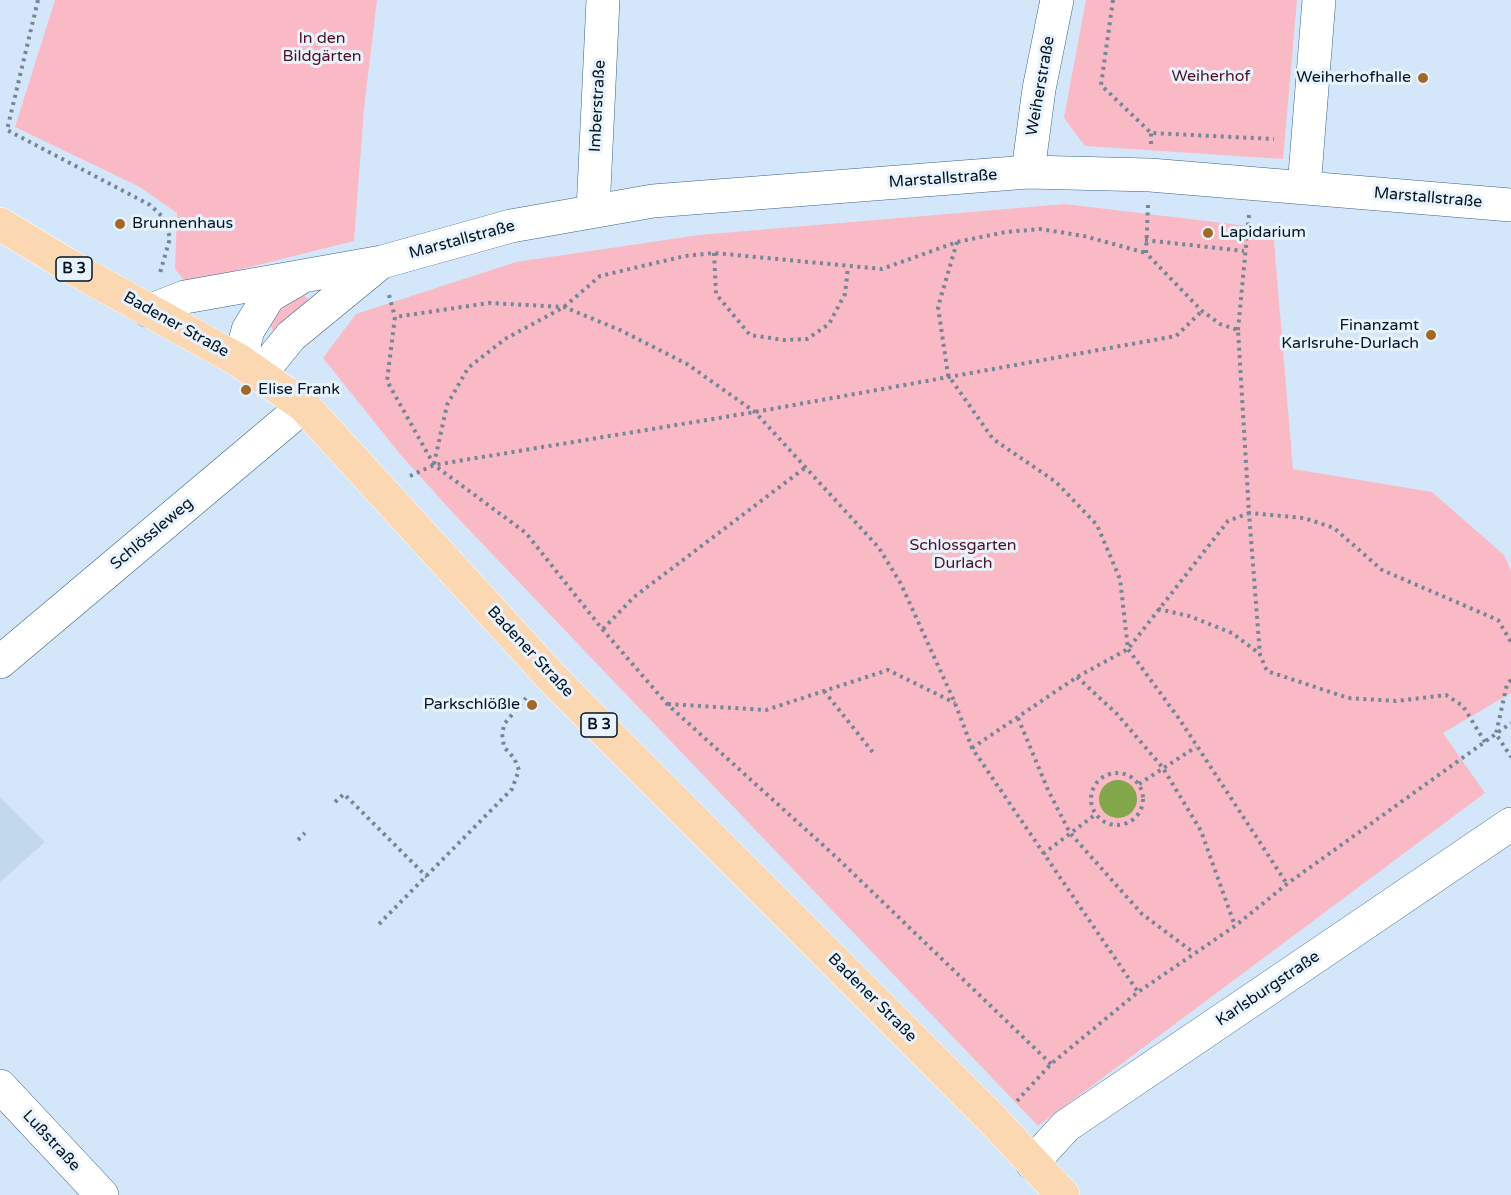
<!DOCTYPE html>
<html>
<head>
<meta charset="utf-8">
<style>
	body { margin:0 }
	canvas { display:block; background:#d4e7fa }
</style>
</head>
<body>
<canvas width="1511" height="1195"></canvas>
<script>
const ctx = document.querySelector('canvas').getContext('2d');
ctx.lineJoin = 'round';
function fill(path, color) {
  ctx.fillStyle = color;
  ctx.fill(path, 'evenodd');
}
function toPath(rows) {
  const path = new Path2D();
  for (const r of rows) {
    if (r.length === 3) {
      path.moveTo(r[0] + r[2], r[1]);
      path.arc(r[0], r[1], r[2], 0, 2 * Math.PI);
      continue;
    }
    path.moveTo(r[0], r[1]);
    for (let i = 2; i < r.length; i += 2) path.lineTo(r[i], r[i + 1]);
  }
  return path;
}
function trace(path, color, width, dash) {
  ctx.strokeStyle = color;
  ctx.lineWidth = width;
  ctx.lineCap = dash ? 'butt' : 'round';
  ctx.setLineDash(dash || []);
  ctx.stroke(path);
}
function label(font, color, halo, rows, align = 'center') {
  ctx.font = font + ' "Varela Round",sans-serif';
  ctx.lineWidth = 6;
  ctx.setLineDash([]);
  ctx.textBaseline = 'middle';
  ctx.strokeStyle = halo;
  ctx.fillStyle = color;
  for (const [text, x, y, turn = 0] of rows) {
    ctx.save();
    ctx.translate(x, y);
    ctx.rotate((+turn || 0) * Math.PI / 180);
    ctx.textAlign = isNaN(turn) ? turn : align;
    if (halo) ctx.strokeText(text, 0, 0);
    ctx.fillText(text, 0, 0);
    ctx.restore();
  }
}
const built = toPath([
	[0,797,45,842,0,882]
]);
const green = toPath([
	[55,0,377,0,364,109,354,241,186,283,175,269,177,213,140,187,15,127],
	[1086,0,1297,0,1283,159,1085,146,1064,118],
	[1065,204,1273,229,1293,469,1432,492,1504,555,1511,571,1511,693,1443,733,1485,793,1038,1126,454,514,400,454,323,358,356,314,516,262,699,235],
	[303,294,308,299,306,302,274,331,269,324,275,314]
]);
const water = toPath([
	[1118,799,19]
]);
const path = toPath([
	[38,0,7,130,150,205,164,218,170,238,160,273],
	[1113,0,1101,85,1151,133,1274,139],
	[1151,144,1151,133],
	[1145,240,1244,251],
	[957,242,938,307,948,375,993,439,1056,482,1097,525,1120,579,1128,649,1180,720,1287,884],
	[714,253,716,294,750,335,784,340,807,339,829,324,845,294,848,267],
	[389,295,395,317],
	[1238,330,1249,215],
	[434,464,447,405,468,368,505,339,564,307,600,276,685,256,714,253,882,269,957,242,1006,232,1040,229,1084,236,1146,253],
	[410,476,434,465,755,412,1176,336,1202,311],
	[1158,609,1189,616,1232,633,1260,654],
	[603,629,634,597,806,467],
	[1077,677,1117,714,1163,768,1201,831,1235,926],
	[1511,680,1507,684,1496,734,1511,757],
	[824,691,875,755],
	[668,704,766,710,888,670,955,703],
	[1018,718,1048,790,1070,833,1142,914,1194,953],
	[1485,742,1463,706,1446,695,1396,701,1348,698,1267,671,1260,655,1249,513,1304,518,1334,528,1382,570,1498,620,1511,642],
	[972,748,1077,677,1128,649,1228,521,1249,513,1238,330,1220,324,1202,311,1146,253,1148,205],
	[1117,799,26],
	[1139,784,1196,747],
	[335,802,344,794,427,877],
	[298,840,305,833],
	[1043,854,1096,814],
	[379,924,512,789,519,770,514,758,504,747,502,733,505,723,526,698],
	[1051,1064,835,856,667,704,603,630,526,533,434,465,387,381,395,317,489,303,564,307,620,330,687,364,755,412,879,548,901,584,955,703,972,748,1138,992],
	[1017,1101,1051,1064,1138,992,1235,926,1287,884,1511,723]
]);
const minor = toPath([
	[1028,172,1039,89,1057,0],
	[1304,188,1319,0],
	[593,211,603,0],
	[149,311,185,297,382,262,511,226,653,201,1028,172,1150,175,1511,205],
	[240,361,248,330,269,296,297,280],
	[261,373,291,336,380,263],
	[0,662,304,406],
	[0,1086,102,1195],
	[1032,1163,1066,1126,1511,824]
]);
const major = toPath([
	[0,224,71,267,240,361,304,406,556,682,995,1122,1063,1195]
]);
const markers = [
	[1423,78,6,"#a16925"],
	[120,224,6,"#a16925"],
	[1208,233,6,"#a16925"],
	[1431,335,6,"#a16925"],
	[246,390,6,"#a16925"],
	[532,705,6,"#a16925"]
];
const shields = [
	[74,269,36],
	[599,725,36]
];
const shieldNames = [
	["B 3",74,269],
	["B 3",599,725]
];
const parkNames = [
	["In den",322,39],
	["Bildgärten",322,57],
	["Weiherhof",1211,77],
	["Schlossgarten",963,546],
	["Durlach",963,564]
];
const poiNames = [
	["Weiherhofhalle",1411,78],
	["Brunnenhaus",132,224,"left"],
	["Lapidarium",1220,233,"left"],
	["Finanzamt",1419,326],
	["Karlsruhe-Durlach",1419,344],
	["Elise Frank",258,390,"left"],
	["Parkschlößle",520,705]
];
const streetNames = [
	["Weiherstraße",1041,86,-80],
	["Imberstraße",598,106,-87],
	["Marstallstraße",943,179,-4],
	["Marstallstraße",1428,198,5],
	["Marstallstraße",462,240,-15],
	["Badener Straße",176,325,29],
	["Schlössleweg",152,534,-40],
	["Badener Straße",530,652,47],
	["Karlsburgstraße",1268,989,-34],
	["Badener Straße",872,998,45],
	["Lußstraße",51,1141,47]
];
fill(built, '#c2d8ed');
fill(green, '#fabac5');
fill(water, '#82a74b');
trace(minor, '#35638c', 34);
trace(major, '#fff', 34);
trace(path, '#748698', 4, [3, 4.5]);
trace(minor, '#fff', 33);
trace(major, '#fbd7b2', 33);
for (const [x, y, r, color] of markers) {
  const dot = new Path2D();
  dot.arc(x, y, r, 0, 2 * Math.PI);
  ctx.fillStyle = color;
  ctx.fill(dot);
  trace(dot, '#e9f3fd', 2);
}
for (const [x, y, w] of shields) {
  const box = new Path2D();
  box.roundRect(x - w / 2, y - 12, w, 24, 4.5);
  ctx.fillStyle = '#e9f3fd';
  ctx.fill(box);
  trace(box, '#031424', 1.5);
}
label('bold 15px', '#031424', null, shieldNames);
label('16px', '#501023', '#e9f3fd', parkNames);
label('16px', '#031424', '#e9f3fd', poiNames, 'right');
label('16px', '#031424', '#e9f3fd', streetNames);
</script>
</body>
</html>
